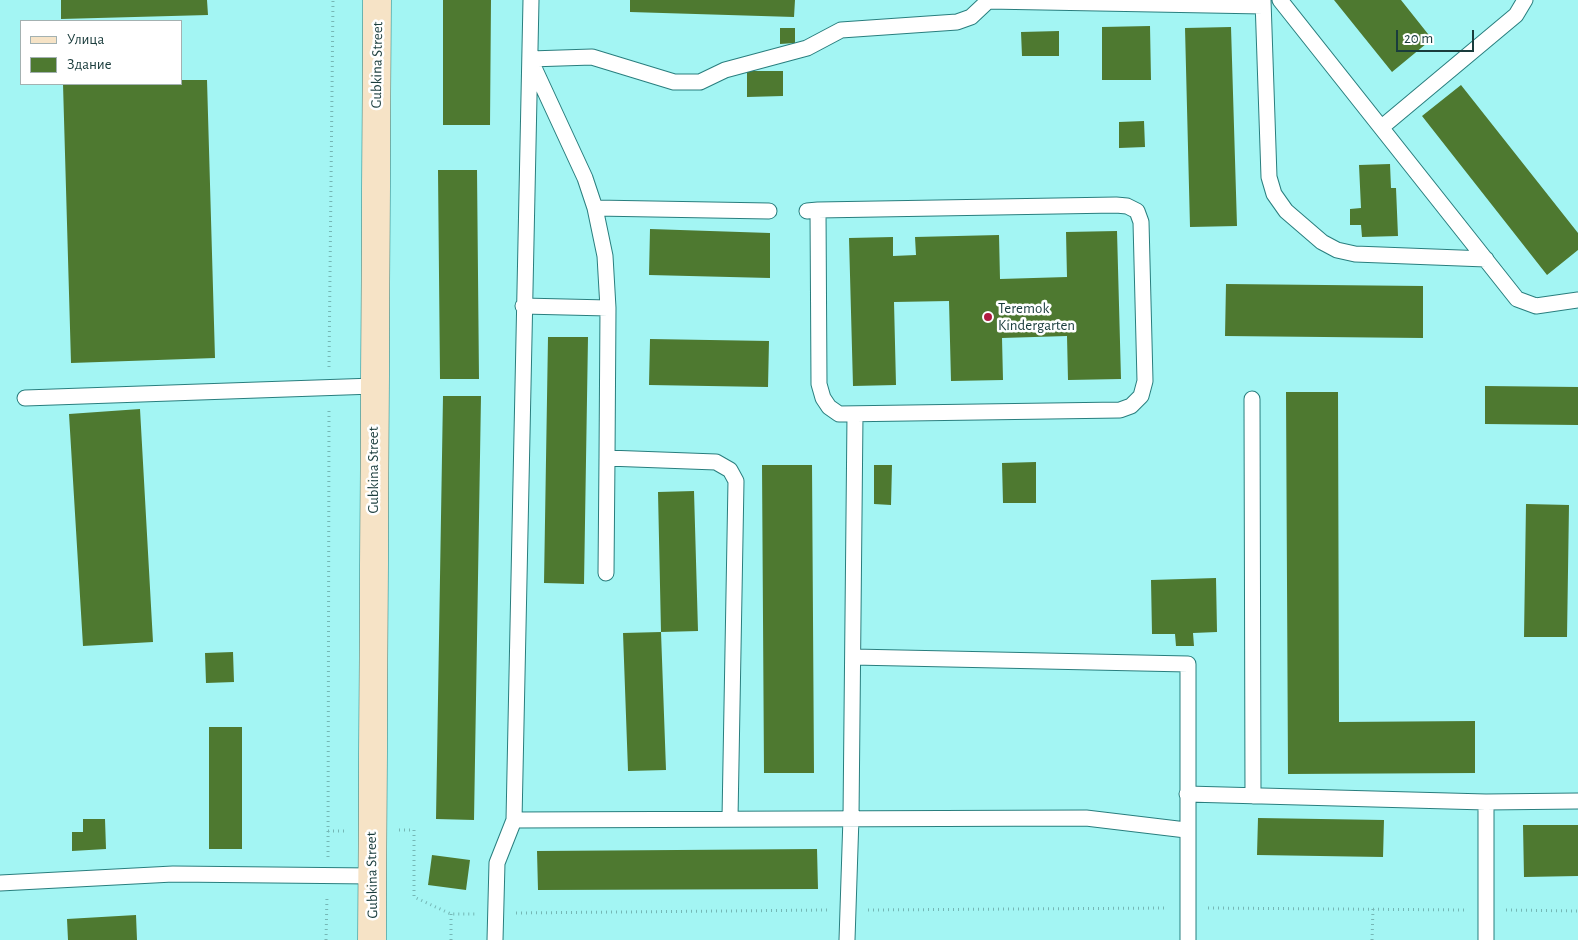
<!DOCTYPE html>
<html>
<head>
<meta charset="utf-8">
<style>
	body { margin:0 }
	#map { position:relative; width:1578px; height:940px; overflow:hidden; background:#a3f5f3; font-family:"Alegreya Sans",sans-serif }
	canvas { display:block }
	.legend { position:absolute; left:20px; top:20px; width:162px; height:65px; box-sizing:border-box; background:#fff; border:1px solid #a3b1b1; margin:0; padding:6px 9px; list-style:none; font-size:15px; color:#1a3c3c }
	.legend li { display:flex; align-items:center; gap:10px; height:25px }
	.legend b { width:25px; border:1px solid #a3b1b1 }
	.scale { position:absolute; left:1396px; top:30px; width:78px; height:22px; box-sizing:border-box; border:2px solid #1a3c3c; border-top:0; padding-left:6px; font-size:15px; line-height:18px; white-space:nowrap; color:#1a3c3c; -webkit-text-stroke:4px #fff; paint-order:stroke }
</style>
</head>
<body>
<div id="map">
<canvas width="1578" height="940"></canvas>
<ul class="legend">
<li><b style="height:6px;background:#f6e3c6"></b>Улица</li>
<li><b style="height:14px;background:#4e7930"></b>Здание</li>
</ul>
<div class="scale">20 m</div>
</div>
<script>
const ctx = document.querySelector('canvas').getContext('2d');
ctx.lineJoin = 'round';
function fill(path, color) {
  ctx.fillStyle = color;
  ctx.fill(path, 'evenodd');
}
function toPath(rows) {
  const path = new Path2D();
  for (const r of rows) {
    path.moveTo(r[0], r[1]);
    for (let i = 2; i < r.length; i += 2) path.lineTo(r[i], r[i + 1]);
  }
  return path;
}
function trace(path, color, width, dash) {
  ctx.strokeStyle = color;
  ctx.lineWidth = width;
  ctx.lineCap = dash ? 'butt' : 'round';
  ctx.setLineDash(dash || []);
  ctx.stroke(path);
}
function label(font, color, halo, rows, align = 'center') {
  ctx.font = font + ' "Alegreya Sans",sans-serif';
  ctx.lineWidth = 5;
  ctx.setLineDash([]);
  ctx.textBaseline = 'middle';
  ctx.strokeStyle = halo;
  ctx.fillStyle = color;
  for (const [text, x, y, turn = 0] of rows) {
    ctx.save();
    ctx.translate(x, y);
    ctx.rotate((+turn || 0) * Math.PI / 180);
    ctx.textAlign = isNaN(turn) ? turn : align;
    if (halo) ctx.strokeText(text, 0, 0);
    ctx.fillText(text, 0, 0);
    ctx.restore();
  }
}
const building = toPath([
	[61,0,207,0,208,15,61,19],
	[443,0,491,0,490,125,443,125],
	[630,0,795,0,794,17,630,12],
	[1334,0,1401,0,1432,39,1392,72],
	[1150,26,1151,80,1102,80,1102,27],
	[1231,27,1237,226,1190,227,1185,28],
	[780,28,795,28,795,43,780,44],
	[1059,31,1059,56,1022,56,1021,32],
	[747,71,783,71,783,96,747,97],
	[181,80,207,80,215,358,71,363,63,84,181,84],
	[1461,85,1578,233,1578,250,1547,275,1422,116],
	[1144,121,1145,147,1119,148,1119,122],
	[1390,164,1391,188,1396,188,1398,236,1362,237,1361,225,1350,225,1350,209,1361,208,1359,165],
	[438,170,477,170,479,379,440,379],
	[650,229,770,233,770,278,649,275],
	[1117,231,1121,379,1068,380,1067,336,1002,338,1003,380,951,381,949,301,894,302,896,385,853,386,849,238,893,237,893,256,916,255,915,237,999,235,1000,279,1067,277,1066,232],
	[1226,284,1423,286,1423,338,1225,336],
	[548,337,588,337,584,584,544,583],
	[650,339,769,341,768,387,649,385],
	[1485,386,1578,387,1578,425,1485,424],
	[1286,392,1338,392,1339,722,1475,721,1475,773,1288,774],
	[443,396,481,396,474,820,436,819],
	[140,409,153,642,83,646,69,414],
	[1036,462,1036,503,1003,503,1002,463],
	[762,465,812,465,814,773,764,773],
	[874,465,892,465,891,505,874,504],
	[694,491,698,631,661,632,658,492],
	[1526,504,1569,505,1567,637,1524,637],
	[1216,578,1217,632,1193,633,1194,646,1176,646,1175,634,1152,634,1151,580],
	[661,632,666,770,628,771,623,633],
	[233,652,234,682,206,683,205,653],
	[209,727,242,727,242,849,209,849],
	[1258,818,1384,820,1383,857,1257,855],
	[83,819,105,819,106,849,72,851,72,832,83,832],
	[1523,825,1578,825,1578,876,1524,877],
	[817,849,818,889,538,890,537,851],
	[432,855,470,860,466,890,428,885],
	[136,915,137,940,68,940,67,919]
]);
const path = toPath([
	[329,367,333,0],
	[399,830,414,830,414,897,451,914,477,914],
	[328,831,347,831],
	[328,857,329,408],
	[1208,908,1467,910],
	[868,910,1167,908],
	[1506,910,1578,911],
	[516,913,827,910],
	[326,940,327,896],
	[451,940,451,914],
	[1372,940,1373,909]
]);
const lane = toPath([
	[1263,0,1269,177,1274,194,1286,211,1322,242,1337,250,1355,254,1486,259],
	[1280,0,1517,299,1536,306,1578,300],
	[1382,127,1516,15,1525,0],
	[595,208,769,211],
	[807,211,818,210,1116,205,1127,206,1137,211,1141,222,1145,381,1141,396,1131,406,1120,410,839,414,829,407,823,398,819,384,818,210],
	[523,306,608,308,607,458,716,462,730,470,736,481,730,818],
	[608,308,605,256,595,208,585,178,530,59,592,57,674,82,700,82,725,70,807,48,841,30,957,22,971,17,988,1,1263,6],
	[25,398,374,386],
	[1252,399,1253,796],
	[606,573,607,458],
	[853,657,1188,664,1188,940],
	[1187,794,1486,802,1486,940],
	[1486,802,1578,801],
	[514,820,1086,818,1186,830],
	[0,883,173,874,372,876],
	[495,940,497,863,514,820,531,0],
	[847,940,851,817,855,415]
]);
const secondary = toPath([
	[372,940,377,0]
]);
const markers = [
	[988,317,5,"#af1b40"]
];
const streetNames = [
	["Gubkina Street",377,65,-89],
	["Gubkina Street",373,470,-90],
	["Gubkina Street",372,875,-91]
];
const poiNames = [
	["Teremok",998,308],
	["Kindergarten",998,325]
];
fill(building, '#4e7930');
trace(lane, '#297e7e', 17);
trace(secondary, '#297e7e', 29);
trace(path, '#75b7b5', 3, [1, 4]);
trace(lane, '#fff', 15);
trace(secondary, '#f6e3c6', 28);
for (const [x, y, r, color] of markers) {
  const dot = new Path2D();
  dot.arc(x, y, r, 0, 2 * Math.PI);
  ctx.fillStyle = color;
  ctx.fill(dot);
  trace(dot, '#fff', 2);
}
label('15px', '#1a3c3c', '#fff', streetNames);
label('15px', '#1a3c3c', '#fff', poiNames, 'left');
</script>
</body>
</html>
